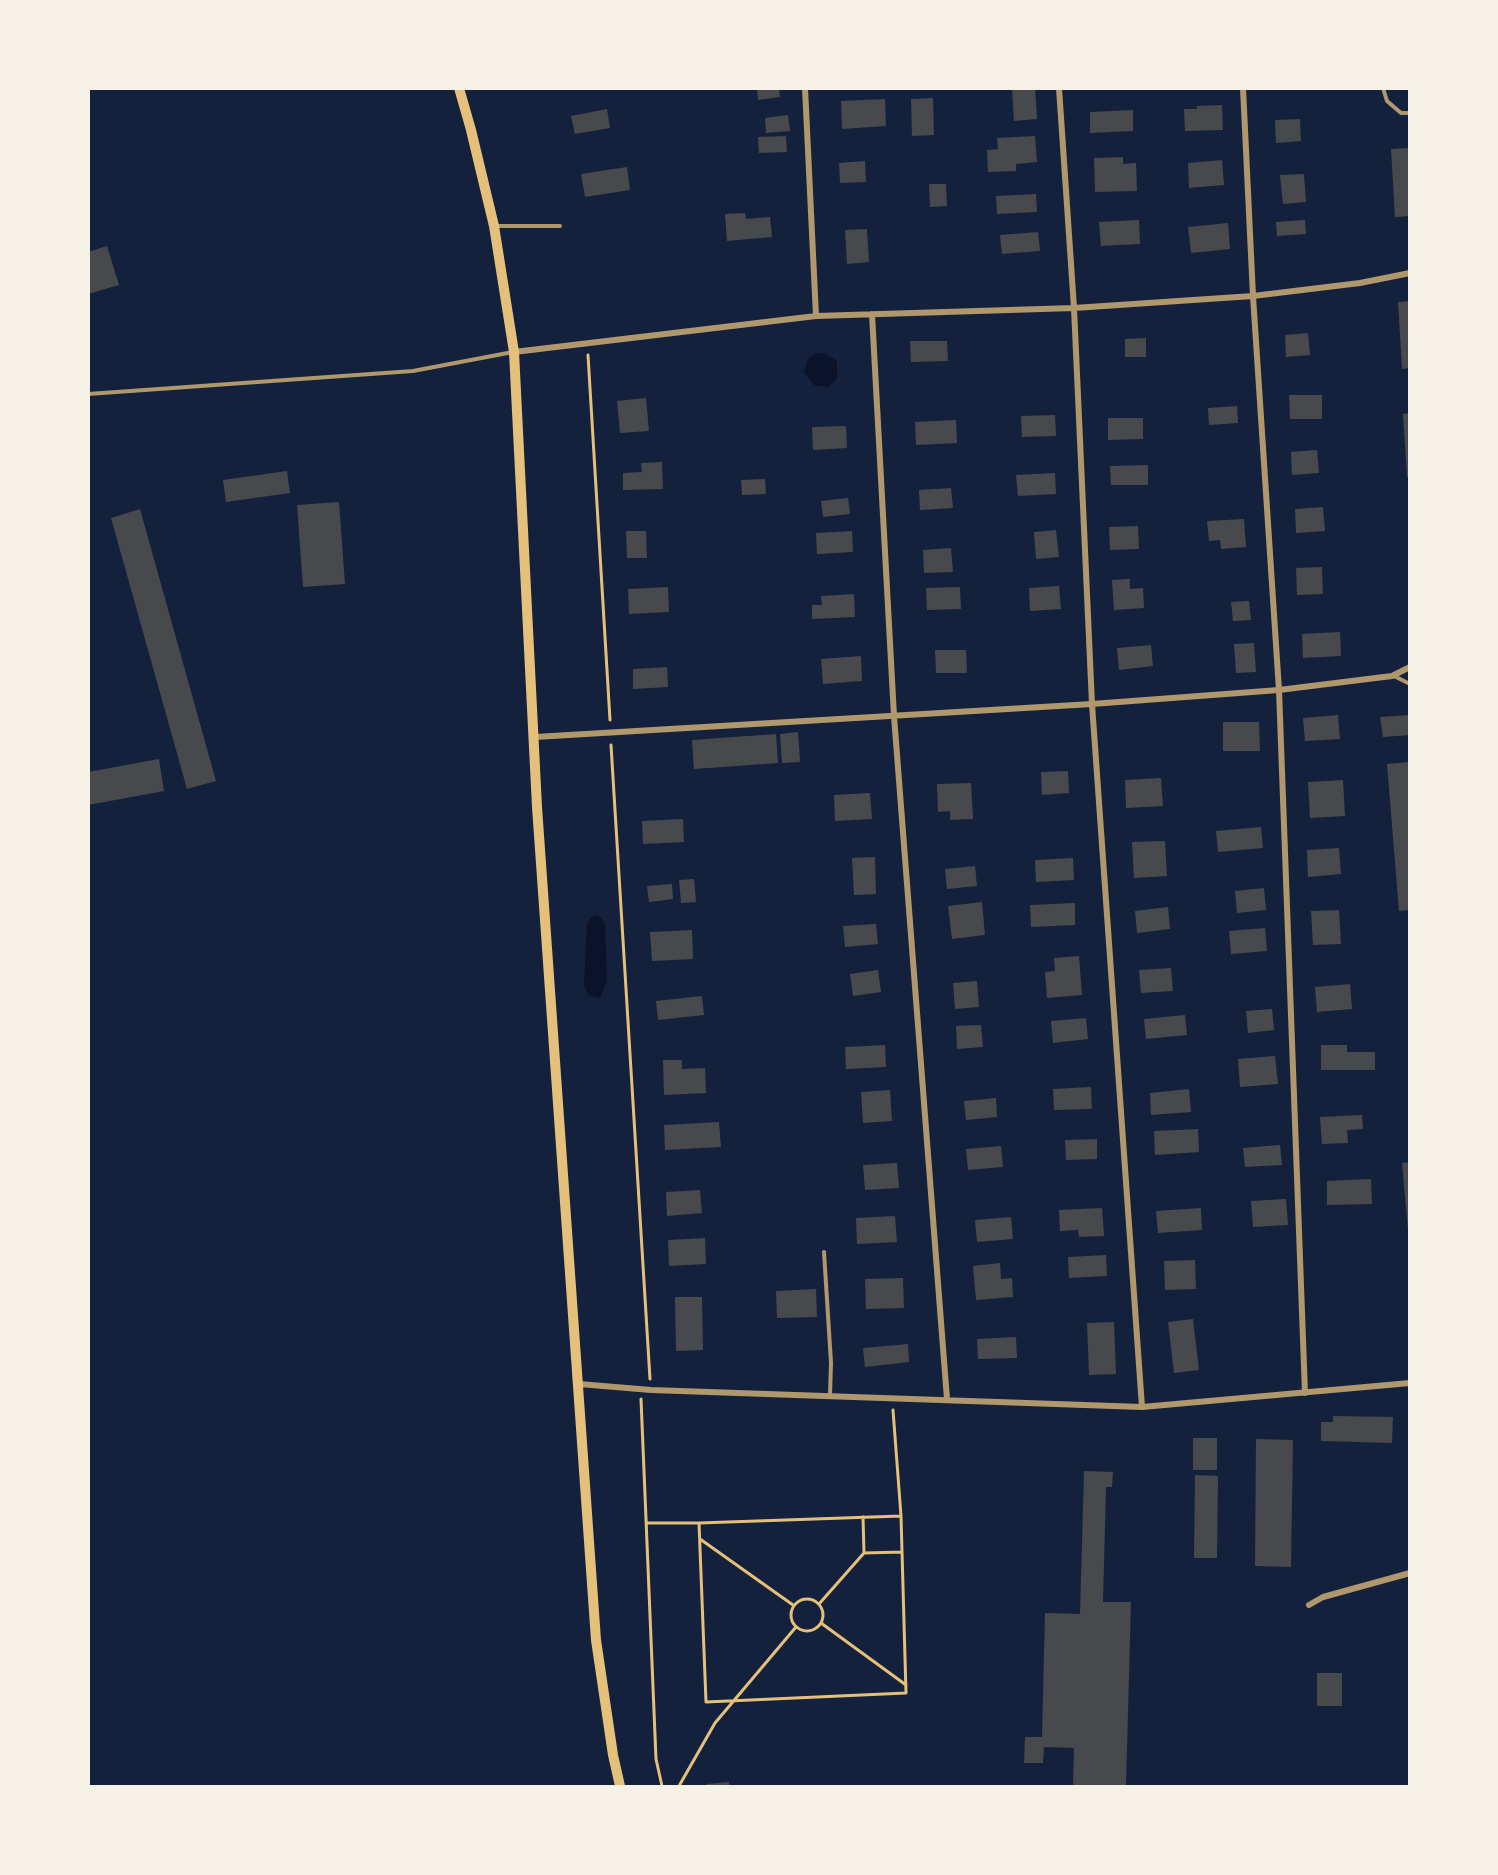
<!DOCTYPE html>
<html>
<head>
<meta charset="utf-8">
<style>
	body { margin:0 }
	#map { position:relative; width:1498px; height:1875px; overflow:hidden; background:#14213d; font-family:Ubuntu,sans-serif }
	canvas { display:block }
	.frame { position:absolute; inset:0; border:90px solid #f6f1e7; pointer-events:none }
</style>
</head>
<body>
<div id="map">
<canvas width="1498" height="1875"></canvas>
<div class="frame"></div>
</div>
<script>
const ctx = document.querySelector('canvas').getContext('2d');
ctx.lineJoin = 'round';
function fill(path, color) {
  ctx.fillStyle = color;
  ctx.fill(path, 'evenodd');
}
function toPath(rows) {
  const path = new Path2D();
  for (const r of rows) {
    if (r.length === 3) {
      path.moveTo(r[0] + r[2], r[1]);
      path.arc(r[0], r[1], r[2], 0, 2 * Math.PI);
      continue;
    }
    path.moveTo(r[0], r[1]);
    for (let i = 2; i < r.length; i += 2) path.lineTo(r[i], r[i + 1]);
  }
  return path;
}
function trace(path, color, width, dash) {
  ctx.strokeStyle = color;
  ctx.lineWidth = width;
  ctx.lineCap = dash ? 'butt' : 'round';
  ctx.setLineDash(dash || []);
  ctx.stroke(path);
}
const water = toPath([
	[815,353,824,353,837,361,837,379,829,387,814,385,804,372,808,359],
	[598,915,605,923,607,981,600,998,589,996,584,985,587,923,591,917]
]);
const building = toPath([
	[757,88,779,88,780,97,758,100],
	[1035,88,1037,119,1014,121,1012,89],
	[933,98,934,135,912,136,911,99],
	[885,99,886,126,842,129,841,101],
	[1222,105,1223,130,1185,131,1184,109,1197,109,1197,106],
	[607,109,610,128,575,134,571,116],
	[1133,110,1133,131,1090,133,1090,112],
	[788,115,790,131,766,133,765,118],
	[1300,119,1301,141,1276,143,1275,120],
	[786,136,787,152,759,153,758,137],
	[1035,136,1037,162,1016,164,1016,171,988,172,987,150,998,149,997,138],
	[1410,148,1410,216,1395,217,1391,149],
	[1123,157,1123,164,1136,163,1137,191,1095,192,1094,158],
	[1222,160,1224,185,1189,188,1188,163],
	[865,161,866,182,840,183,839,163],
	[627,167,630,190,585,197,581,174],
	[1304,174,1306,202,1283,204,1280,175],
	[929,184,946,184,947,206,930,207],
	[1036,194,1037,212,997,214,996,196],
	[745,213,746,219,770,217,772,237,727,241,725,214],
	[1139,220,1140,244,1101,246,1099,222],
	[1305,220,1306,234,1277,236,1276,222],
	[1228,223,1230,249,1191,253,1188,227],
	[867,229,869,262,847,264,845,230],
	[1038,232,1040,251,1002,254,1000,235],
	[107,246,119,285,88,294,88,252],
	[1410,301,1410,368,1402,369,1398,302],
	[1308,333,1310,355,1286,357,1285,335],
	[1146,338,1146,357,1125,357,1125,339],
	[910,341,947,341,948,361,911,362],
	[1289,395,1322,395,1322,419,1290,419],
	[646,398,649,431,620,433,617,401],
	[1237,406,1238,423,1209,425,1208,408],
	[1410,413,1410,477,1407,477,1403,414],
	[1055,415,1056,436,1022,437,1021,416],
	[1108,418,1143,418,1143,439,1108,440],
	[956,420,957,443,916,445,915,422],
	[846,426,847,448,813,450,812,427],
	[1317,450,1319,473,1292,475,1291,452],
	[662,462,663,489,623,490,623,473,642,472,641,463],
	[1148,465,1148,485,1111,485,1110,466],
	[287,471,290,493,226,502,223,480],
	[1055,473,1056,494,1018,496,1016,475],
	[765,479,766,494,742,495,741,480],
	[951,488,953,508,920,510,919,490],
	[848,498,850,514,823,517,821,501],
	[339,502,345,584,303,587,297,505],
	[1323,507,1325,531,1296,533,1295,509],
	[140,509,216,781,187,789,111,518],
	[1244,519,1246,547,1221,549,1220,540,1209,541,1207,521],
	[1138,526,1139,549,1110,550,1109,527],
	[1056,530,1059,557,1036,559,1034,532],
	[626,531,646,531,647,558,627,558],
	[852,531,853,552,817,554,816,533],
	[951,548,953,572,924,573,923,550],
	[1322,567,1323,594,1297,595,1296,568],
	[1130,579,1130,589,1143,588,1144,608,1114,610,1112,580],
	[1059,586,1061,609,1030,611,1029,588],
	[668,587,669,612,629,614,628,589],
	[960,587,961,609,927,610,926,588],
	[854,594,855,617,812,619,812,605,822,605,821,596],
	[1249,601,1251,620,1233,621,1231,602],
	[1340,632,1341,656,1303,658,1302,634],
	[1254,643,1256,672,1236,673,1234,644],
	[1151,645,1153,666,1119,670,1117,648],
	[935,650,966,650,967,673,936,673],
	[861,656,862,681,823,684,821,659],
	[667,667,668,687,633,689,633,669],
	[1338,715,1340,739,1305,741,1303,718],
	[1410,715,1410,735,1383,737,1380,717],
	[1223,722,1259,722,1260,751,1223,751],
	[798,732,800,762,782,763,780,734],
	[776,734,778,763,694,769,692,740],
	[159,759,164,791,88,805,88,772],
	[1410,762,1410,910,1399,911,1387,764],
	[1068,771,1069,793,1042,795,1041,772],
	[1161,778,1163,806,1126,808,1125,780],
	[1343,780,1345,816,1310,818,1308,782],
	[971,783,973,819,950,820,950,811,938,812,937,784],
	[870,793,872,819,835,821,834,795],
	[683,819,684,842,643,844,642,821],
	[1261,827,1263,848,1218,852,1216,831],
	[1165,841,1167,876,1134,878,1132,842],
	[1339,848,1341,874,1308,877,1307,850],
	[875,857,876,894,854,895,852,858],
	[1073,858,1074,880,1036,882,1035,860],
	[975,866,977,886,947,889,945,869],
	[694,879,696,902,681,903,679,880],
	[672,884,673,899,649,902,647,886],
	[1264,888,1266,910,1237,913,1235,891],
	[982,902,985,935,952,939,948,906],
	[1075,903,1075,925,1031,927,1030,905],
	[1168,907,1170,929,1137,933,1135,911],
	[1339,910,1341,944,1313,945,1311,911],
	[876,924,878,944,845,947,843,926],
	[1265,928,1267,951,1231,954,1229,931],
	[692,930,693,959,652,961,650,932],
	[1079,956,1082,995,1047,998,1045,972,1055,971,1054,958],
	[1171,968,1173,991,1141,993,1139,970],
	[878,970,881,992,853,996,850,974],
	[977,981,979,1007,955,1009,953,983],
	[1350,984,1352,1009,1317,1012,1315,987],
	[702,996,704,1015,658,1020,656,1001],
	[1272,1009,1274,1030,1248,1033,1246,1011],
	[1185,1015,1187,1035,1146,1039,1144,1019],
	[1086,1018,1088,1039,1053,1043,1051,1021],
	[981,1025,983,1047,957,1049,956,1026],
	[885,1045,886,1067,846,1069,845,1047],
	[1321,1045,1347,1045,1347,1052,1375,1052,1375,1070,1321,1070],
	[1275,1056,1278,1084,1240,1087,1238,1059],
	[663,1060,682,1060,682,1069,705,1068,706,1093,664,1095],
	[1091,1087,1092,1109,1054,1110,1053,1089],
	[1189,1089,1191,1112,1151,1115,1150,1093],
	[890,1090,892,1121,863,1123,861,1092],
	[996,1098,997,1117,966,1120,964,1101],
	[1362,1115,1363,1129,1347,1130,1348,1143,1322,1144,1320,1117],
	[719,1122,721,1147,665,1150,664,1125],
	[1198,1129,1199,1152,1155,1155,1154,1131],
	[1097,1139,1097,1159,1066,1160,1065,1140],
	[1280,1145,1282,1165,1245,1167,1243,1148],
	[1001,1146,1003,1167,968,1170,966,1149],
	[1410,1162,1410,1229,1408,1230,1402,1163],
	[897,1163,899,1188,865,1190,863,1165],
	[1371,1179,1372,1204,1327,1205,1327,1181],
	[700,1190,702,1213,667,1216,666,1192],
	[1286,1199,1288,1225,1253,1227,1251,1201],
	[1102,1208,1104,1236,1079,1237,1078,1230,1060,1231,1059,1210],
	[1201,1208,1202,1230,1158,1233,1156,1211],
	[895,1216,897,1242,857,1244,856,1218],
	[1011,1217,1013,1239,977,1242,975,1220],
	[705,1238,706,1264,669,1266,668,1240],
	[1106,1255,1107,1276,1069,1278,1068,1257],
	[1195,1260,1196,1289,1165,1290,1164,1261],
	[1000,1263,1001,1279,1012,1278,1013,1297,976,1300,973,1266],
	[903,1278,904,1308,866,1309,865,1279],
	[816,1289,817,1317,777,1318,776,1291],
	[675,1297,702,1297,703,1350,676,1351],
	[1193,1319,1199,1370,1174,1373,1168,1322],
	[1114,1322,1116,1374,1089,1375,1087,1323],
	[1016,1337,1017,1358,978,1359,977,1339],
	[908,1344,909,1362,865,1367,863,1348],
	[1333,1416,1393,1417,1392,1443,1321,1441,1321,1422,1333,1422],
	[1193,1438,1217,1438,1217,1470,1193,1470],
	[1256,1439,1293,1440,1291,1567,1255,1566],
	[1084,1471,1113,1472,1112,1487,1106,1487,1103,1602,1131,1602,1126,1786,1073,1786,1074,1748,1044,1747,1043,1763,1024,1763,1025,1737,1042,1737,1045,1613,1080,1614],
	[1195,1475,1218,1476,1217,1558,1194,1558],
	[1317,1673,1342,1673,1342,1706,1317,1706],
	[729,1782,729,1786,707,1786,707,1784]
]);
const path = toPath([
	[588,355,610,720],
	[611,745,650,1379],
	[641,1399,656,1759,662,1786],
	[863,1517,864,1553],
	[646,1523,699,1523,901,1516,893,1410],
	[699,1523,706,1702,906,1693,901,1516],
	[700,1539,793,1605],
	[807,1615,16],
	[819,1604,864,1553,902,1552],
	[821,1623,906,1685],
	[679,1786,715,1723,796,1627]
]);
const service = toPath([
	[1383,88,1387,101,1401,113,1410,113],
	[494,226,560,226],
	[88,394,413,371,513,352],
	[1394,676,1410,684],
	[824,1252,831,1363,830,1395]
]);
const minor = toPath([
	[805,88,816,316],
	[1059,88,1074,308,1092,704,1142,1407],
	[1243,88,1253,296,1279,690,1305,1393],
	[872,314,894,716,947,1399],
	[514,352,816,316,1074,308,1253,296,1360,283,1410,273],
	[535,737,1092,704,1279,690,1392,676,1410,667],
	[579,1384,651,1390,1142,1407,1410,1383],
	[1309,1605,1323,1597,1410,1573]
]);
const secondary = toPath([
	[459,88,471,130,494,226,514,352,537,807,596,1640,613,1755,620,1786]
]);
fill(water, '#0b132b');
fill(building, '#48494c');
trace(path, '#e5c07b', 3);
trace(service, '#b1986c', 4);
trace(minor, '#b1986c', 6);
trace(secondary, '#e5c07b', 10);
</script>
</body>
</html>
